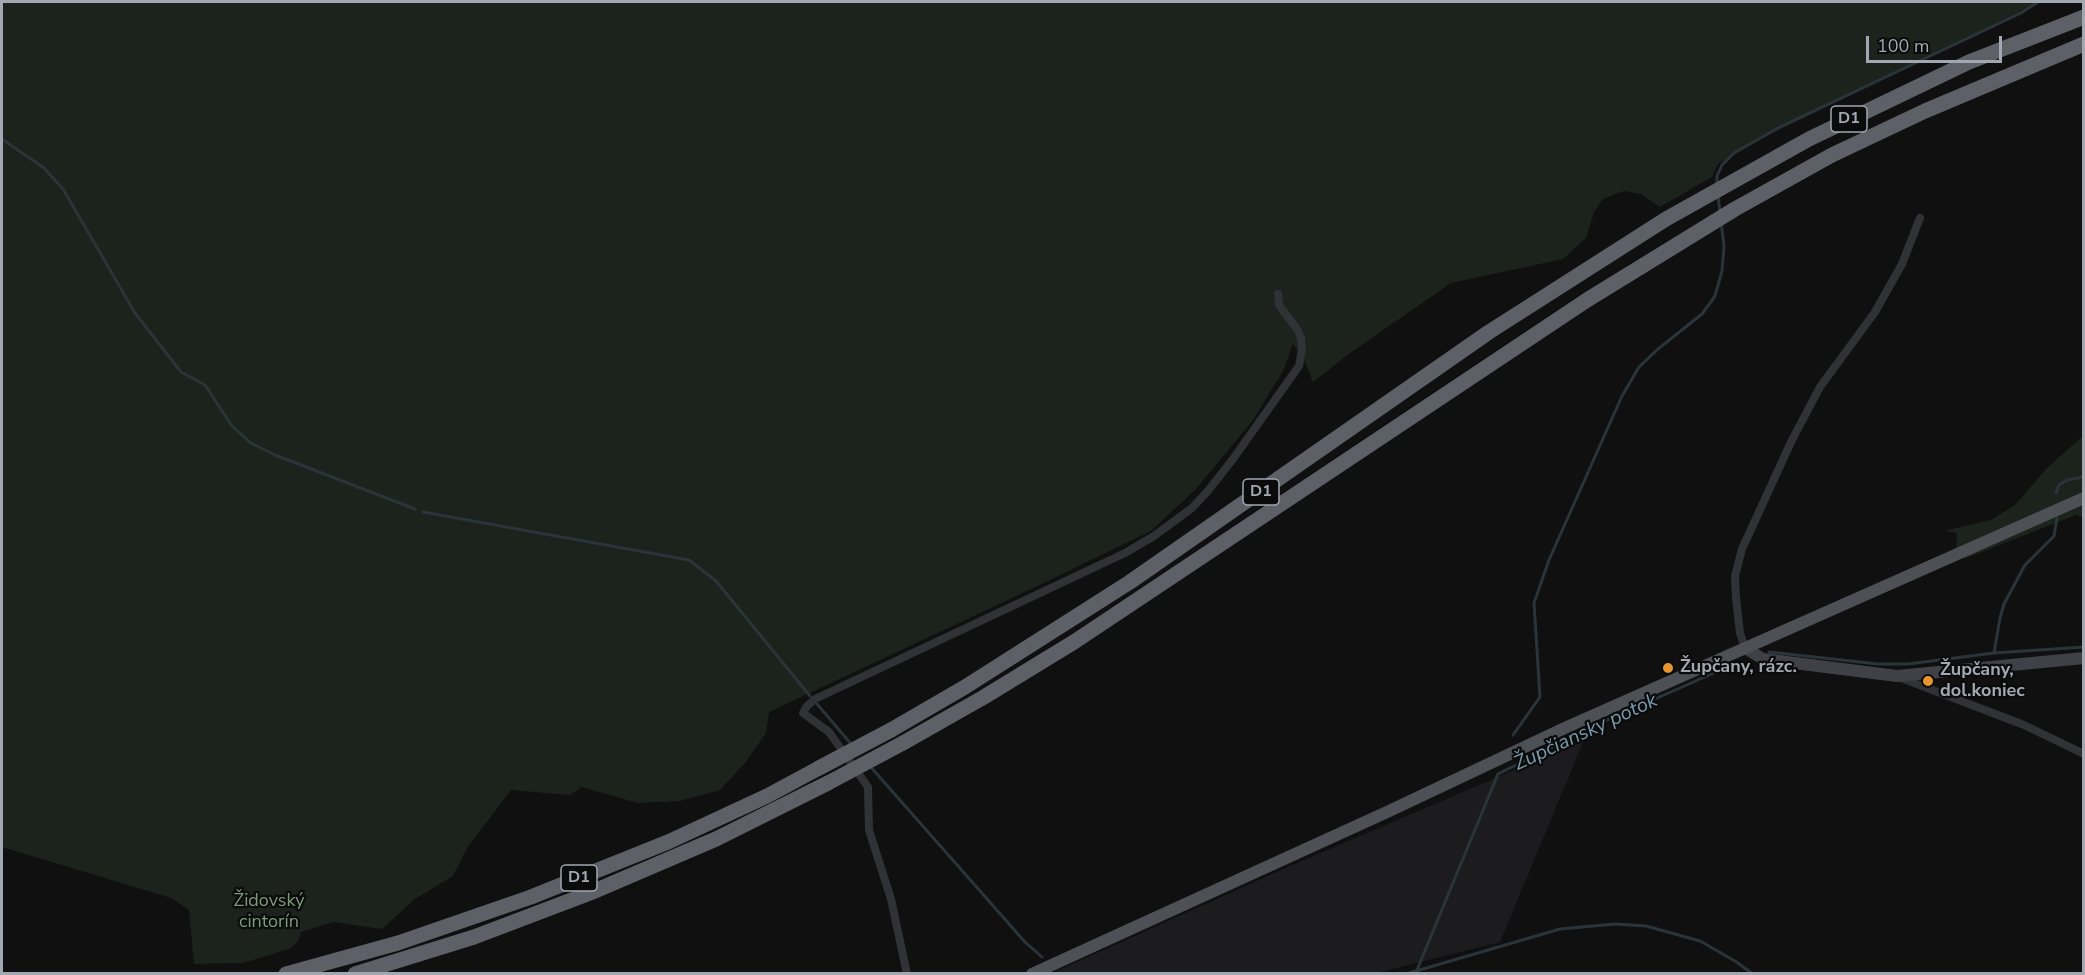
<!DOCTYPE html>
<html>
<head>
<meta charset="utf-8">
<style>
	body { margin:0 }
	#map { position:relative; width:2085px; height:975px; overflow:hidden; background:#101011; font-family:"Nunito Sans",sans-serif }
	canvas { display:block }
	.frame { position:absolute; inset:0; border:3px solid #a1a8b1; pointer-events:none }
	.scale { position:absolute; left:1866px; top:36px; width:136px; height:27px; box-sizing:border-box; border:3px solid #a1a8b1; border-top:0; padding-left:8px; font-size:18px; line-height:21px; white-space:nowrap; color:#a1a8b1; -webkit-text-stroke:4px #0b0b0c; paint-order:stroke }
</style>
</head>
<body>
<div id="map">
<canvas width="2085" height="975"></canvas>
<div class="frame"></div>
<div class="scale">100 m</div>
</div>
<script>
const ctx = document.querySelector('canvas').getContext('2d');
ctx.lineJoin = 'round';
function fill(path, color) {
  ctx.fillStyle = color;
  ctx.fill(path, 'evenodd');
}
function toPath(rows) {
  const path = new Path2D();
  for (const r of rows) {
    path.moveTo(r[0], r[1]);
    for (let i = 2; i < r.length; i += 2) path.lineTo(r[i], r[i + 1]);
  }
  return path;
}
function trace(path, color, width, dash) {
  ctx.strokeStyle = color;
  ctx.lineWidth = width;
  ctx.lineCap = dash ? 'butt' : 'round';
  ctx.setLineDash(dash || []);
  ctx.stroke(path);
}
function label(font, color, halo, rows, align = 'center') {
  ctx.font = font + ' "Nunito Sans",sans-serif';
  ctx.lineWidth = 4.5;
  ctx.setLineDash([]);
  ctx.textBaseline = 'middle';
  ctx.strokeStyle = halo;
  ctx.fillStyle = color;
  for (const [text, x, y, turn = 0] of rows) {
    ctx.save();
    ctx.translate(x, y);
    ctx.rotate((+turn || 0) * Math.PI / 180);
    ctx.textAlign = isNaN(turn) ? turn : align;
    if (halo) ctx.strokeText(text, 0, 0);
    ctx.fillText(text, 0, 0);
    ctx.restore();
  }
}
const built = toPath([
	[1584,740,1500,942,1376,973,1057,973,1057,971,1288,867]
]);
const green = toPath([
	[2,2,2038,2,1989,29,1762,138,1718,164,1712,177,1660,207,1641,194,1624,191,1603,199,1594,212,1586,238,1563,259,1451,283,1350,353,1313,382,1305,362,1293,344,1283,371,1253,420,1196,489,1151,531,1027,591,769,712,766,733,745,763,720,790,680,801,638,803,582,787,570,795,511,790,467,848,453,876,415,899,382,929,333,922,301,932,298,941,291,948,270,955,242,963,194,964,189,910,171,898,2,847],
	[2083,436,2083,517,2076,515,1964,559,1956,549,1957,533,1944,531,1991,520,2015,505,2047,468]
]);
const stream = toPath([
	[2,139,44,168,63,189,135,313,181,372,205,385,232,426,251,443,275,455,415,509],
	[1717,186,1717,176,1722,165,1734,153,1780,127,2021,13,2038,2],
	[1718,195,1720,213],
	[2084,459,2084,465],
	[2056,493,2059,485,2067,480,2079,478,2084,475],
	[423,512,689,560,716,581,810,696],
	[1769,652,1878,664,1908,664,1994,653,2084,647],
	[1994,653,2000,618,2004,604,2025,565,2054,536,2057,518],
	[817,704,851,744],
	[1513,735,1540,697,1534,603,1549,560,1622,396,1639,367,1658,349,1702,314,1715,296,1722,271,1724,246,1721,222],
	[869,765,1025,942,1042,957],
	[1417,970,1498,774,1603,722,1716,672,1737,665],
	[1406,974,1560,929,1615,924,1646,926,1700,941,1735,961,1753,974]
]);
const street = toPath([
	[1745,648,1740,633,1736,598,1735,576,1742,549,1791,442,1820,387,1875,312,1902,264,1920,218],
	[1901,678,2024,725,2084,754],
	[907,974,891,899,869,830,868,787,829,732,803,713,807,706,815,699,1125,553,1154,536,1192,508,1207,492,1233,459,1299,366,1302,349,1301,338,1297,329,1279,305,1278,294]
]);
const secondary = toPath([
	[1745,648,1763,659,1897,676,2084,658]
]);
const primary = toPath([
	[1032,974,1387,812,1567,727,2084,498]
]);
const highway = toPath([
	[891,730,965,687,1130,582,1489,332,1666,219,1809,139,1969,62,2084,17],
	[903,743,984,697,1074,642,1587,300,1735,209,1832,155,1925,111,2084,44],
	[286,974,398,943,531,897,668,842,767,796,819,768],
	[355,974,474,937,590,893,716,839,828,783]
]);
const highwayBridge = toPath([
	[819,768,891,730],
	[828,783,903,743]
]);
const markers = [
	[1668,668,6,"#e89531"],
	[1928,681,6,"#e89531"]
];
const shields = [
	[1849,119,36],
	[1261,492,36],
	[579,878,36]
];
const shieldNames = [
	["D1",1849,119],
	["D1",1261,492],
	["D1",579,878]
];
const poiNames = [
	["Župčany, rázc.",1680,668],
	["Župčany,",1940,671],
	["dol.koniec",1940,692]
];
const parkNames = [
	["Židovský",269,902],
	["cintorín",269,923]
];
const waterNames = [
	["Župčiansky potok",1586,733,-25]
];
fill(built, '#1c1c1e');
fill(green, '#1c231d');
trace(stream, '#2a3439', 3);
trace(street, '#313236', 8);
trace(secondary, '#3f4146', 12);
trace(primary, '#4d5055', 12);
trace(highway, '#5d6167', 15);
trace(highwayBridge, '#5d6167', 15);
for (const [x, y, r, color] of markers) {
  const dot = new Path2D();
  dot.arc(x, y, r, 0, 2 * Math.PI);
  ctx.fillStyle = color;
  ctx.fill(dot);
  trace(dot, '#0b0b0c', 2);
}
for (const [x, y, w] of shields) {
  const box = new Path2D();
  box.roundRect(x - w / 2, y - 13, w, 26, 4.5);
  ctx.fillStyle = '#0b0b0c';
  ctx.fill(box);
  trace(box, '#a1a8b1', 1.5);
}
label('bold 16px', '#a1a8b1', null, shieldNames);
label('bold 18px', '#a1a8b1', '#0b0b0c', poiNames, 'left');
label('18px', '#7b9c79', '#0b0b0c', parkNames);
label('italic 20px', '#799aac', '#0b0b0c', waterNames);
</script>
</body>
</html>
